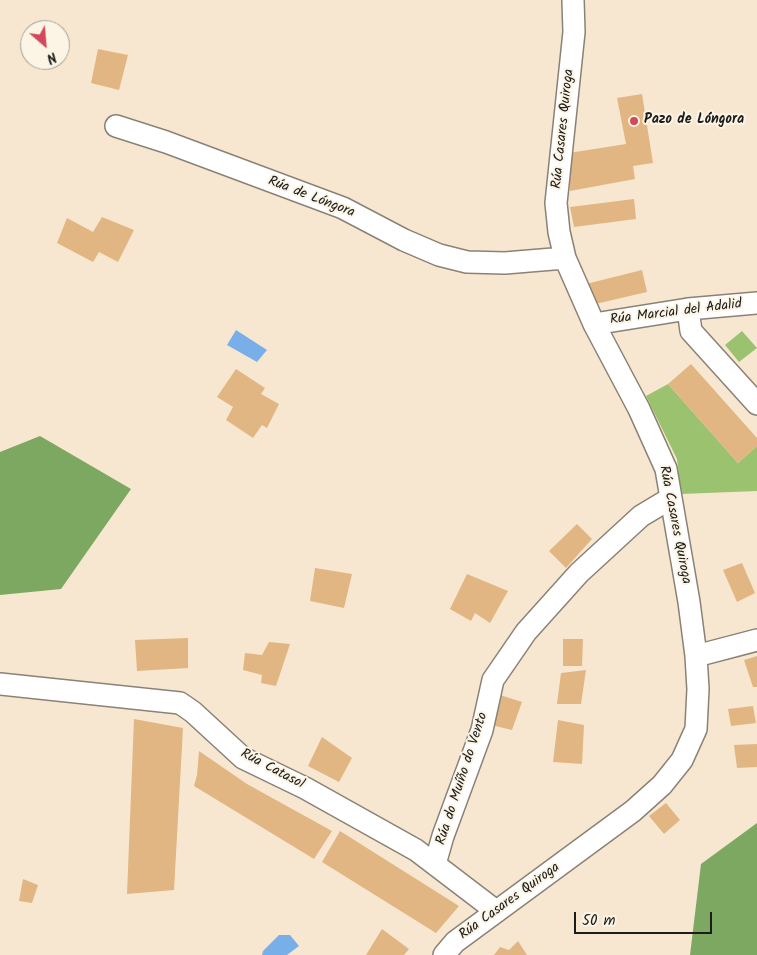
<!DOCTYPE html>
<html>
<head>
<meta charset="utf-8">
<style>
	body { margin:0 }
	#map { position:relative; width:757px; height:955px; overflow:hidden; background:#f8e7d0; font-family:Kalam,sans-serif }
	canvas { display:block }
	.north { position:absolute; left:20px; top:20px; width:50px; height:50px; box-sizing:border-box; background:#fcf5e5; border:1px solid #a29e95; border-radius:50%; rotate:153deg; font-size:14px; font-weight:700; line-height:20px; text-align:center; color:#1c1c1c }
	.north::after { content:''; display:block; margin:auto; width:18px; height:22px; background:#d1495b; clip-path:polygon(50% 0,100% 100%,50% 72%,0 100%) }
	.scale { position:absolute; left:574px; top:912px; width:138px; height:22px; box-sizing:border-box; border:2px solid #1c1c1c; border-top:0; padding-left:6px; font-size:15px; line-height:18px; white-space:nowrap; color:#1c1c1c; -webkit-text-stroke:4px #fcf5e5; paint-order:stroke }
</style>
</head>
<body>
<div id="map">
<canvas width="757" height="955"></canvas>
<div class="north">N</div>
<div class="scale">50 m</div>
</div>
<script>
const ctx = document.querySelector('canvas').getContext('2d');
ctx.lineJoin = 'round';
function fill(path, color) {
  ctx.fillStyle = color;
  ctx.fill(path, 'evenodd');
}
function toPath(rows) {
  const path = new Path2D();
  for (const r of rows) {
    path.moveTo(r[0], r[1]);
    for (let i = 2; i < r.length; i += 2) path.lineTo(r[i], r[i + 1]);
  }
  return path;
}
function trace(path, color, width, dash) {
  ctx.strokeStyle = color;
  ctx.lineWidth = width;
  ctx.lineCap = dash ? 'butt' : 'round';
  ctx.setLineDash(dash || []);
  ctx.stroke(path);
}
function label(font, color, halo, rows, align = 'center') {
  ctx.font = font + ' Kalam,sans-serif';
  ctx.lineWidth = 4;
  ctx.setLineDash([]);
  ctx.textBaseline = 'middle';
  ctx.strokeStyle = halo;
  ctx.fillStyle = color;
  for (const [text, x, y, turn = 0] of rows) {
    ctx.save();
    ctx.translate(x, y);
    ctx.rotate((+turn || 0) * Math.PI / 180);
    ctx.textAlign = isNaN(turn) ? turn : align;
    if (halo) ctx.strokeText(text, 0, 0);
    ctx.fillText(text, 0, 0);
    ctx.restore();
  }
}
const green = toPath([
	[742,331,757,348,739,362,725,345],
	[668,384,738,463,757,446,757,491,681,494,677,459,646,396]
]);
const forest = toPath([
	[40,436,131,489,61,589,0,595,0,452],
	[757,823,757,955,690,955,701,864]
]);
const water = toPath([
	[236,330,267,350,257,362,227,345],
	[279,935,290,935,299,946,287,955,262,955,263,951]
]);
const building = toPath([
	[98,49,128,55,119,90,91,83],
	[642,94,653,163,633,166,635,179,570,191,569,153,626,144,617,98],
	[634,199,636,219,574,227,570,207],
	[102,217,134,230,118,262,99,252,93,262,57,243,67,218,93,232],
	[642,270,647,292,591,305,586,284],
	[691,364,757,438,757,446,738,463,668,384],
	[236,369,265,388,261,394,279,404,267,428,262,425,253,438,226,420,233,407,217,397],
	[577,524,592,539,566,568,549,551],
	[742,563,755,593,737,602,723,570],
	[315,568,352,574,344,608,310,601],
	[467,574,508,591,490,623,475,613,471,621,450,609],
	[188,638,188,668,137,671,135,640],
	[563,639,583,639,582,666,563,666],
	[269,642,290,644,276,686,261,683,262,675,243,670,245,653,262,655],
	[757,656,757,687,753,687,744,660],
	[586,670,581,704,557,704,561,673],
	[500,695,522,702,512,730,491,725],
	[753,706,756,723,731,726,728,709],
	[134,719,183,728,174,890,127,894],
	[558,720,584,725,582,764,553,762],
	[322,737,352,758,339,782,308,766],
	[757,744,757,767,737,768,734,745],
	[199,751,247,784,332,831,314,859,194,786,197,775],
	[666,803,680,820,664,834,649,816],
	[340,831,459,906,436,933,322,862],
	[23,879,38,885,32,903,19,901],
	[382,929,409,949,404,955,366,955],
	[518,941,527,955,494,955,500,947,509,950]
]);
const minor = toPath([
	[116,126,166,142,343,208,404,240,439,255,467,262,505,263,565,258],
	[688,309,691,331,757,404],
	[594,324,688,309,757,303],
	[696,656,757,640],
	[0,684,180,703,193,712,243,758,305,788,416,850,496,911],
	[435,864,443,836,482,730,493,680,526,632,579,573,641,516,671,498],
	[444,955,455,942,633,811,662,785,682,760,696,729,698,689,696,656,689,602,666,469,639,409,594,324,565,258,559,232,556,203,574,32,573,0]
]);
const markers = [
	[634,121,5,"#d1495b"]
];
const poiNames = [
	["Pazo de Lóngora",644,121]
];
const streetNames = [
	["Rúa Casares Quiroga",564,129,-84],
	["Rúa de Lóngora",311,198,21],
	["Rúa Marcial del Adalid",676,313,-7],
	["Rúa Casares Quiroga",674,525,79],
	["Rúa Catasol",272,770,28],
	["Rúa do Muíño do Vento",463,779,-72],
	["Rúa Casares Quiroga",510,902,-36]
];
fill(green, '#9bc26e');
fill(forest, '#7ca861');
fill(water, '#79afe8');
fill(building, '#e1b682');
trace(minor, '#8a8276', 24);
trace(minor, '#fff', 21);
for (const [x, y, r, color] of markers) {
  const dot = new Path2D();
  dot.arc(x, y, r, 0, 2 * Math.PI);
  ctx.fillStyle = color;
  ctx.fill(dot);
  trace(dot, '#fcf5e5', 2);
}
label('bold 14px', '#1c1c1c', '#fcf5e5', poiNames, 'left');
label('14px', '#1c1c1c', '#fcf5e5', streetNames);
</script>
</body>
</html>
